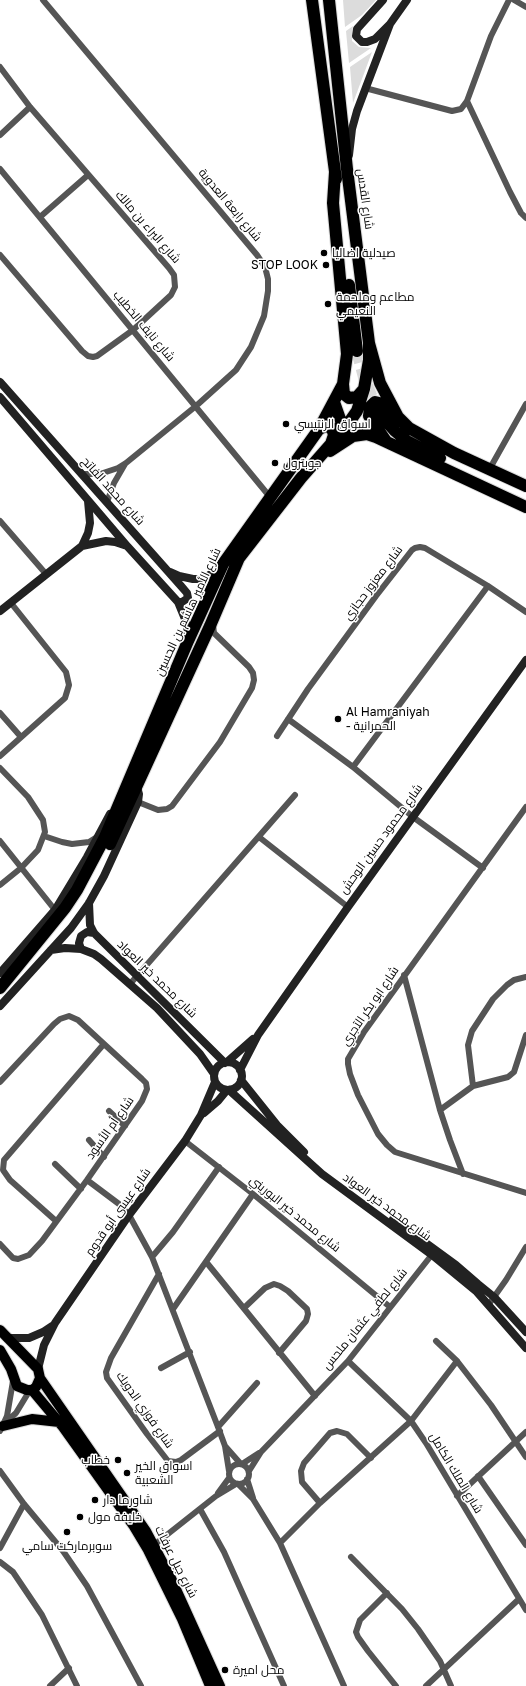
<!DOCTYPE html>
<html>
<head>
<meta charset="utf-8">
<style>
	body { margin:0 }
	canvas { display:block; background:#fff }
</style>
</head>
<body>
<canvas width="526" height="1686"></canvas>
<script>
const ctx = document.querySelector('canvas').getContext('2d');
ctx.lineJoin = 'round';
function fill(path, color) {
  ctx.fillStyle = color;
  ctx.fill(path, 'evenodd');
}
function toPath(rows) {
  const path = new Path2D();
  for (const r of rows) {
    if (r.length === 3) {
      path.moveTo(r[0] + r[2], r[1]);
      path.arc(r[0], r[1], r[2], 0, 2 * Math.PI);
      continue;
    }
    path.moveTo(r[0], r[1]);
    for (let i = 2; i < r.length; i += 2) path.lineTo(r[i], r[i + 1]);
  }
  return path;
}
function trace(path, color, width, dash) {
  ctx.strokeStyle = color;
  ctx.lineWidth = width;
  ctx.lineCap = dash ? 'butt' : 'round';
  ctx.setLineDash(dash || []);
  ctx.stroke(path);
}
function label(font, color, halo, rows, align = 'center') {
  ctx.font = font + ' "Golos Text",Cairo,sans-serif';
  ctx.lineWidth = 3;
  ctx.setLineDash([]);
  ctx.textBaseline = 'middle';
  ctx.strokeStyle = halo;
  ctx.fillStyle = color;
  for (const [text, x, y, turn = 0] of rows) {
    ctx.save();
    ctx.translate(x, y);
    ctx.rotate((+turn || 0) * Math.PI / 180);
    ctx.textAlign = isNaN(turn) ? turn : align;
    if (halo) ctx.strokeText(text, 0, 0);
    ctx.fillText(text, 0, 0);
    ctx.restore();
  }
}
const green = toPath([
	[343,0,376,0,362,15,345,27],
	[353,26,352,33,352,41,359,47,371,48,349,63,346,31],
	[372,52,353,103,350,67]
]);
const highwayTunnel = toPath([
	[357,351,365,381,378,412]
]);
const street = toPath([
	[43,0,257,255,265,267,268,279,268,291,264,316,251,347,236,370,196,406,126,463,118,468,100,474,81,474],
	[514,0,526,7],
	[0,67,30,107,169,268,174,275,175,287,171,295,133,330,97,356,93,357,88,356,82,351,0,255],
	[365,88,452,111,461,109,467,101,491,36,509,0],
	[467,101,510,192,521,213,526,218],
	[0,135,30,107],
	[0,169,270,497],
	[40,217,88,175],
	[489,470,526,404],
	[107,502,114,483,125,464],
	[0,521,46,574],
	[0,713,21,737],
	[288,719,353,767,413,817,483,868],
	[277,736,308,689,376,596,412,550,415,548,420,547,425,548,488,586,526,612],
	[0,756,65,698,69,685,66,672,11,603],
	[353,767,488,586],
	[0,768,28,797,43,820,45,832,38,850,21,868,0,885],
	[138,802,158,810,167,809,172,806,220,742,252,688,254,680,253,673,249,667,214,633,213,625],
	[526,807,364,1032,348,1059,348,1064,350,1074,358,1095,378,1134,387,1145,395,1152,526,1193],
	[44,836,62,842,72,844,89,842,97,837],
	[259,837,348,907],
	[0,841,55,910],
	[404,975,440,1110,450,1140,463,1174],
	[130,984,295,795],
	[0,1082,54,1024,60,1019,69,1016,78,1020,142,1079,146,1083,147,1089,142,1101,87,1180,42,1241,29,1255,18,1259,13,1258,0,1244],
	[473,1086,468,1045,472,1031,493,999,507,985,514,980,526,977],
	[440,1110,473,1086,508,1077,514,1072,526,1035],
	[109,1111,125,1126],
	[89,1140,104,1157],
	[185,1141,253,1194,390,1307],
	[55,1164,81,1189],
	[87,1180,119,1204,129,1215,152,1257,218,1427,225,1446,229,1471],
	[56,1221,10,1180,3,1170,4,1160,103,1045],
	[152,1257,173,1232,219,1167],
	[207,1263,315,1396],
	[159,1274,111,1358,106,1372,107,1378,147,1434,168,1461,176,1462,181,1460,220,1431],
	[489,1304,506,1280,526,1247],
	[244,1308,265,1288,274,1284,280,1286,288,1291,307,1309,308,1314,306,1321,279,1353],
	[173,1309,253,1194],
	[436,1341,457,1361,491,1405,526,1457],
	[348,1361,411,1421,426,1443,526,1610],
	[161,1368,190,1352],
	[5,1423,16,1413,30,1390],
	[218,1427,257,1383],
	[0,1431,7,1416,13,1381],
	[225,1446,240,1463],
	[239,1474,10],
	[242,1464,259,1453],
	[0,1471,24,1504,63,1551,87,1586,141,1686],
	[249,1471,261,1452,348,1361,434,1252],
	[478,1476,526,1545],
	[247,1479,253,1498],
	[238,1484,253,1499,280,1543,344,1686],
	[218,1493,229,1478],
	[457,1496,526,1432],
	[320,1503,302,1482,301,1471,304,1463,330,1433,337,1431,347,1434,371,1458],
	[200,1509,224,1552,284,1686],
	[280,1543,320,1503,411,1421,457,1361],
	[154,1545,216,1496,236,1484],
	[0,1548,24,1504],
	[351,1557,402,1609,418,1629,440,1661,451,1686],
	[0,1562,13,1572,42,1615,77,1686],
	[387,1593,360,1620,356,1632,358,1637,368,1651,396,1686],
	[50,1686,69,1668],
	[426,1686,519,1599]
]);
const secondary = toPath([
	[383,0,357,29,356,36,362,42,367,42,375,39,390,24,407,0],
	[349,155,352,129,357,111,390,24],
	[0,382,181,586,187,593,188,598,182,602,178,602],
	[0,397,128,547,178,602,187,624,188,638],
	[82,546,88,533,90,523,88,501],
	[170,572,179,576,193,579,200,579,208,576,220,567],
	[0,611,82,546,106,541,115,542,127,546],
	[89,903,90,925,94,933,225,1063],
	[81,949,79,943,81,936,87,932,94,933],
	[51,950,65,948,81,949,94,954,101,959,157,1008,200,1054,214,1074],
	[0,973,55,910,87,857,110,814],
	[0,1006,71,928,89,903,104,876,138,802,139,794,137,787],
	[227,1062,253,1039],
	[228,1076,14],
	[240,1070,258,1035,348,907,526,660],
	[241,1080,277,1125,304,1152],
	[229,1090,322,1174,432,1255,477,1292,526,1348],
	[204,1113,218,1101,227,1090],
	[393,1219,456,1265,478,1284,494,1297,526,1332],
	[7,1338,29,1338,43,1332,52,1326],
	[38,1369,44,1345,55,1323,129,1215,185,1141,201,1115,215,1082]
]);
const primary = toPath([
	[0,1330,38,1369,40,1378,36,1387,32,1390,27,1390,17,1386,11,1369,0,1350],
	[40,1378,146,1531,171,1578,220,1686],
	[32,1390,63,1427,133,1525,148,1550,182,1619,210,1686],
	[3,1426,32,1419,59,1422]
]);
const highway = toPath([
	[312,0,336,179],
	[329,0,347,169,369,343,380,383,398,417,409,428,454,453,526,486],
	[349,285,357,351],
	[343,384,344,394,349,398,357,397,364,389],
	[334,402,340,419,349,432],
	[378,412,395,431,407,441,440,458],
	[319,429,326,426,332,428,334,435,331,444],
	[386,441,369,416,370,407,375,402,379,403,393,414],
	[330,451,353,436,367,434,376,437,526,507],
	[110,844,210,626,239,558,301,478,345,428,357,411,364,389,369,360,369,343],
	[0,988,65,908,77,890,105,837,188,641,223,564,319,429,343,384,347,354,333,203,335,172]
]);
const markers = [
	[324,253,4,"#000"],
	[326,265,4,"#000"],
	[328,304,4,"#000"],
	[286,424,4,"#000"],
	[275,463,4,"#000"],
	[338,719,4,"#000"],
	[118,1460,4,"#000"],
	[127,1473,4,"#000"],
	[95,1500,4,"#000"],
	[80,1517,4,"#000"],
	[67,1532,4,"#000"],
	[225,1670,4,"#000"]
];
const streetNames = [
	["شارع القدس",365,199,82],
	["شارع رابعة العدوية",230,205,50],
	["شارع البراء بن مالك",148,227,49],
	["شارع نايف الخطيب",144,326,50],
	["شارع محمد الفاتح",113,491,48],
	["شارع معزوز حجازي",373,583,-53],
	["شارع الأمير هاشم بن الحسين",188,612,-65],
	["شارع محمود حسين الوحش",381,839,-54],
	["شارع محمد خير العواد",157,979,44],
	["شارع ابو بكر الآجري",370,1006,-56],
	["شارع أم الأسود",110,1128,-55],
	["شارع محمد خير العواد",387,1207,36],
	["شارع عيسى أبو قدوم",118,1212,-55],
	["شارع محمد خير البوريني",295,1214,39],
	["شارع لطفي عثمان ملحس",365,1319,-51],
	["شارع فوزي الدويك",145,1410,55],
	["شارع الملك الكامل",456,1473,59],
	["شارع جبل عرفات",176,1562,63]
];
const poiNames = [
	["صيدلية اضاليا",332,253],
	["STOP LOOK",318,265,"right"],
	["مطاعم وملحمة",336,297],
	["النعيمي",336,311],
	["اسواق الرنتيسي",294,424],
	["جوبترول",283,463],
	["Al Hamraniyah",346,712],
	["- الحمرانية",346,726],
	["خطاب",110,1460,"right"],
	["اسواق الخير",135,1466],
	["الشعبية",135,1480],
	["شاورما دار",103,1500],
	["خليفة مول",88,1517],
	["سوبرماركت سامي",67,1546,"center"],
	["محل اميرة",233,1670]
];
fill(green, '#dcdcdc');
trace(highwayTunnel, '#d9d9d9', 12, [12, 6]);
trace(primary, '#dbdbdb', 12);
trace(highway, '#dbdbdb', 14);
trace(street, '#555', 6);
trace(secondary, '#222', 8);
trace(primary, '#000', 10);
trace(highway, '#000', 12);
for (const [x, y, r, color] of markers) {
  const dot = new Path2D();
  dot.arc(x, y, r, 0, 2 * Math.PI);
  ctx.fillStyle = color;
  ctx.fill(dot);
  trace(dot, '#fff', 1.5);
}
label('12px', '#000', '#fff', streetNames);
label('12px', '#000', '#fff', poiNames, 'left');
</script>
</body>
</html>
